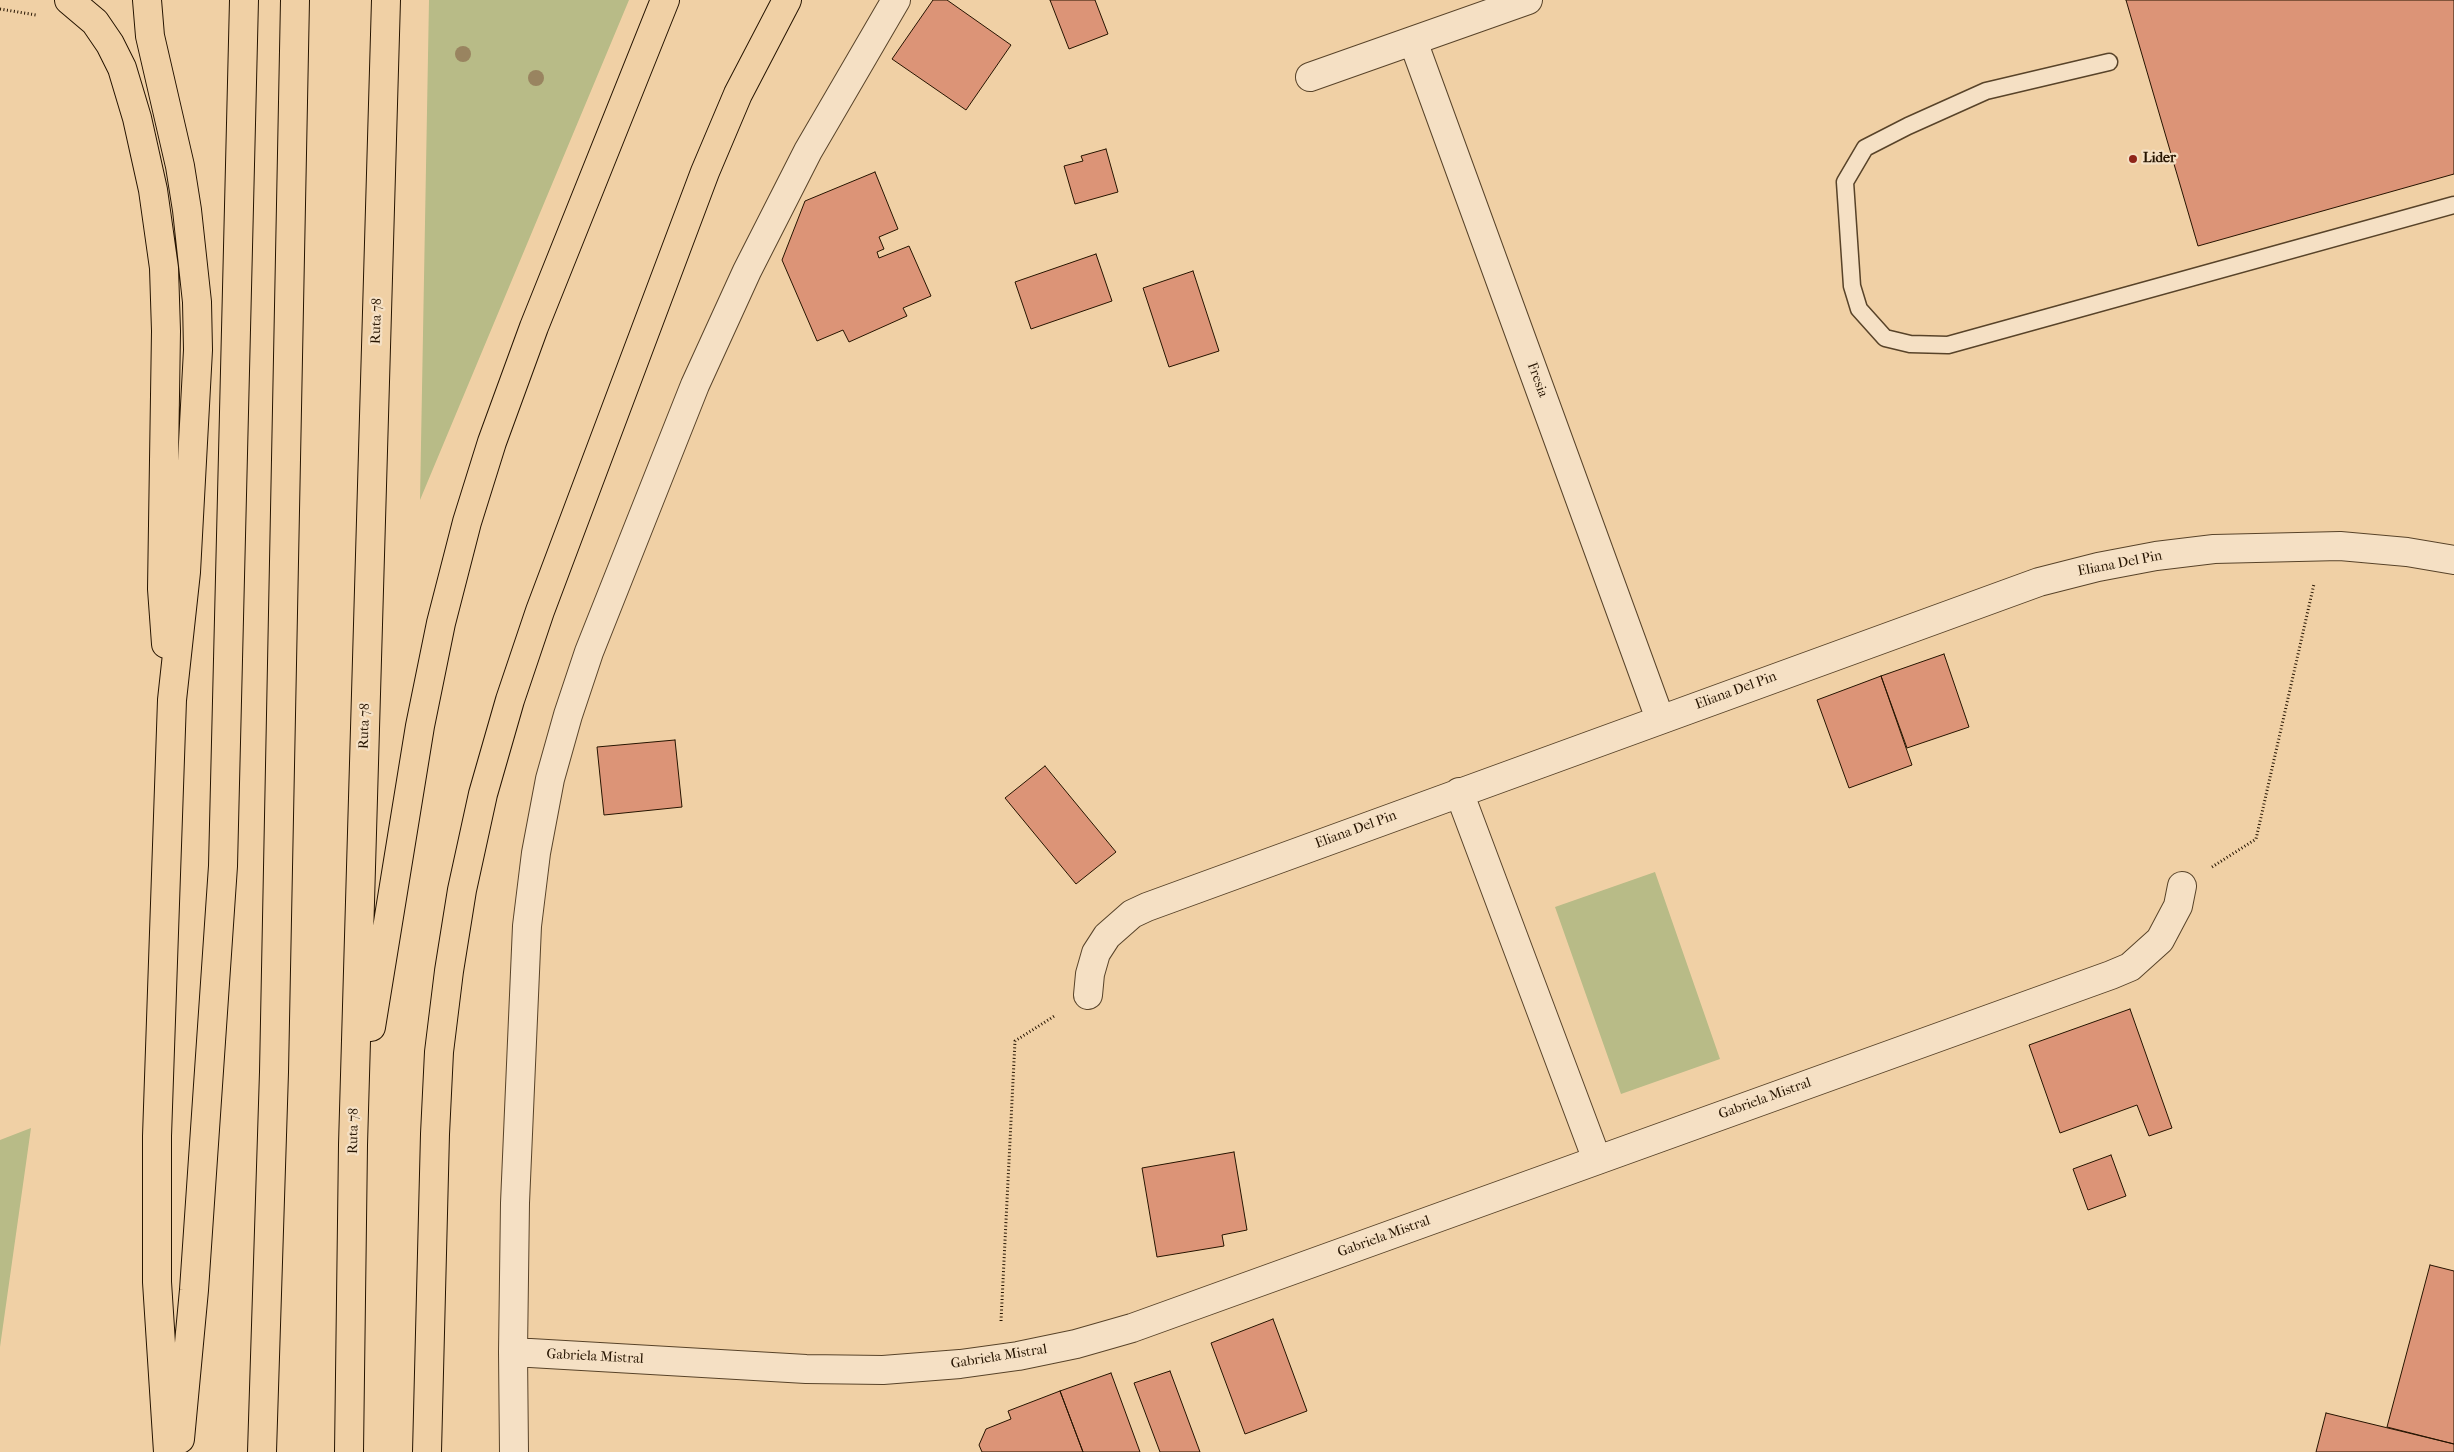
<!DOCTYPE html>
<html>
<head>
<meta charset="utf-8">
<style>
	body { margin:0 }
	canvas { display:block; background:#f0d0a5 }
</style>
</head>
<body>
<canvas width="2454" height="1452"></canvas>
<script>
const ctx = document.querySelector('canvas').getContext('2d');
ctx.lineJoin = 'round';
function fill(path, color) {
  ctx.fillStyle = color;
  ctx.fill(path, 'evenodd');
}
function toPath(rows) {
  const path = new Path2D();
  for (const r of rows) {
    path.moveTo(r[0], r[1]);
    for (let i = 2; i < r.length; i += 2) path.lineTo(r[i], r[i + 1]);
  }
  return path;
}
function trace(path, color, width, dash) {
  ctx.strokeStyle = color;
  ctx.lineWidth = width;
  ctx.lineCap = dash ? 'butt' : 'round';
  ctx.setLineDash(dash || []);
  ctx.stroke(path);
}
function label(font, color, halo, rows, align = 'center') {
  ctx.font = font + ' "IM FELL French Canon",serif';
  ctx.lineWidth = 4.5;
  ctx.setLineDash([]);
  ctx.textBaseline = 'middle';
  ctx.strokeStyle = halo;
  ctx.fillStyle = color;
  for (const [text, x, y, turn = 0] of rows) {
    ctx.save();
    ctx.translate(x, y);
    ctx.rotate((+turn || 0) * Math.PI / 180);
    ctx.textAlign = isNaN(turn) ? turn : align;
    if (halo) ctx.strokeText(text, 0, 0);
    ctx.fillText(text, 0, 0);
    ctx.restore();
  }
}
const green = toPath([
	[429,0,629,0,420,500],
	[1655,872,1720,1059,1621,1094,1555,907],
	[31,1128,0,1347,0,1140]
]);
const building = toPath([
	[933,0,947,0,1011,45,966,110,892,59,933,0],
	[1050,0,1095,0,1108,34,1069,49,1050,0],
	[2126,0,2454,0,2454,174,2198,246,2126,0],
	[1106,149,1118,192,1075,204,1064,166,1083,161,1081,156,1106,149],
	[875,172,898,229,879,237,884,249,877,252,879,258,909,246,931,296,903,308,907,316,849,342,843,330,817,341,782,260,805,201,875,172],
	[1096,254,1112,301,1031,329,1015,282,1096,254],
	[1193,271,1219,351,1169,367,1143,288,1193,271],
	[1944,654,1969,727,1907,748,1881,676,1944,654],
	[1881,676,1912,765,1849,788,1817,700,1881,676],
	[675,740,682,807,604,815,597,747,675,740],
	[1045,766,1116,852,1076,884,1005,798,1045,766],
	[2130,1009,2172,1128,2149,1136,2137,1105,2060,1133,2029,1045,2130,1009],
	[1234,1152,1247,1230,1222,1235,1224,1246,1157,1257,1142,1168,1234,1152],
	[2111,1155,2126,1196,2088,1210,2073,1169,2111,1155],
	[2430,1265,2454,1271,2454,1444,2387,1427,2430,1265],
	[1273,1319,1307,1411,1245,1434,1211,1343,1273,1319],
	[1170,1371,1200,1452,1160,1452,1134,1383,1170,1371],
	[1111,1373,1140,1452,1083,1452,1060,1391,1111,1373],
	[1060,1391,1083,1452,982,1452,979,1445,986,1429,1011,1419,1008,1411,1060,1391],
	[2326,1413,2454,1444,2454,1452,2316,1452,2326,1413]
]);
const path = toPath([
	[0,9,36,15],
	[2212,867,2256,839,2314,584],
	[1001,1321,1015,1041,1056,1015]
]);
const service = toPath([
	[2109,62,1986,91,1908,126,1865,148,1845,182,1852,286,1859,309,1885,338,1910,344,1948,345,2454,205]
]);
const minor = toPath([
	[1413,41,1660,719],
	[1310,77,1528,0],
	[1459,792,1597,1160],
	[1088,995,1090,974,1096,953,1107,936,1132,914,1147,907,2039,582,2098,567,2156,556,2214,549,2340,546,2407,552,2454,560],
	[513,1352,806,1369,883,1370,960,1364,1018,1356,1076,1344,1132,1328,2111,975,2130,967,2160,940,2178,906,2182,886],
	[514,1452,513,1352,515,1203,527,926,536,853,550,779,568,715,589,652,695,385,747,271,808,151,896,0]
]);
const motorway = toPath([
	[69,0,95,22,110,44,122,68,137,118,153,190,164,268,166,331,162,589,166,644],
	[147,0,150,36,180,166,187,210,197,302,198,350,186,572,172,700,157,1136,157,1282,168,1452],
	[371,1027,420,726,441,623,467,522,492,442,534,327,665,0],
	[180,1439,194,1290,223,866,244,0],
	[262,1452,274,1072,295,0],
	[349,1452,353,1145,386,0],
	[427,1452,435,1134,439,1052,449,971,462,890,483,794,510,700,540,611,705,172,738,94,787,0]
]);
const trees = [
	[463,54],
	[536,78]
];
const markers = [
	[2133,159,5,"#8f2418"]
];
const poiNames = [
	["Lider",2143,159]
];
const streetNames = [
	["Ruta 78",377,321,-88],
	["Fresia",1537,380,70],
	["Eliana Del Pin",2120,564,-11],
	["Eliana Del Pin",1736,691,-20],
	["Ruta 78",365,726,-88],
	["Eliana Del Pin",1356,830,-20],
	["Gabriela Mistral",1765,1099,-20],
	["Ruta 78",354,1131,-89],
	["Gabriela Mistral",1384,1237,-20],
	["Gabriela Mistral",595,1357,3],
	["Gabriela Mistral",999,1357,-9]
];
fill(green, '#b8bb87');
fill(building, '#dc9477');
trace(building, '#261400', 1);
trace(service, '#584329', 19);
trace(minor, '#584329', 30);
trace(motorway, '#261400', 30);
trace(path, '#261400', 3, [1, 2.5]);
trace(service, '#f5e0c4', 16);
trace(minor, '#f5e0c4', 28);
trace(motorway, '#f0d0a5', 28);
ctx.fillStyle = '#998460';
for (const [x, y] of trees) {
  ctx.beginPath();
  ctx.arc(x, y, 8, 0, 2 * Math.PI);
  ctx.fill();
}
for (const [x, y, r, color] of markers) {
  const dot = new Path2D();
  dot.arc(x, y, r, 0, 2 * Math.PI);
  ctx.fillStyle = color;
  ctx.fill(dot);
  trace(dot, '#f5e0c4', 2);
}
label('bold 14px', '#261400', '#f5e0c4', poiNames, 'left');
label('14px', '#261400', '#f5e0c4', streetNames);
</script>
</body>
</html>
